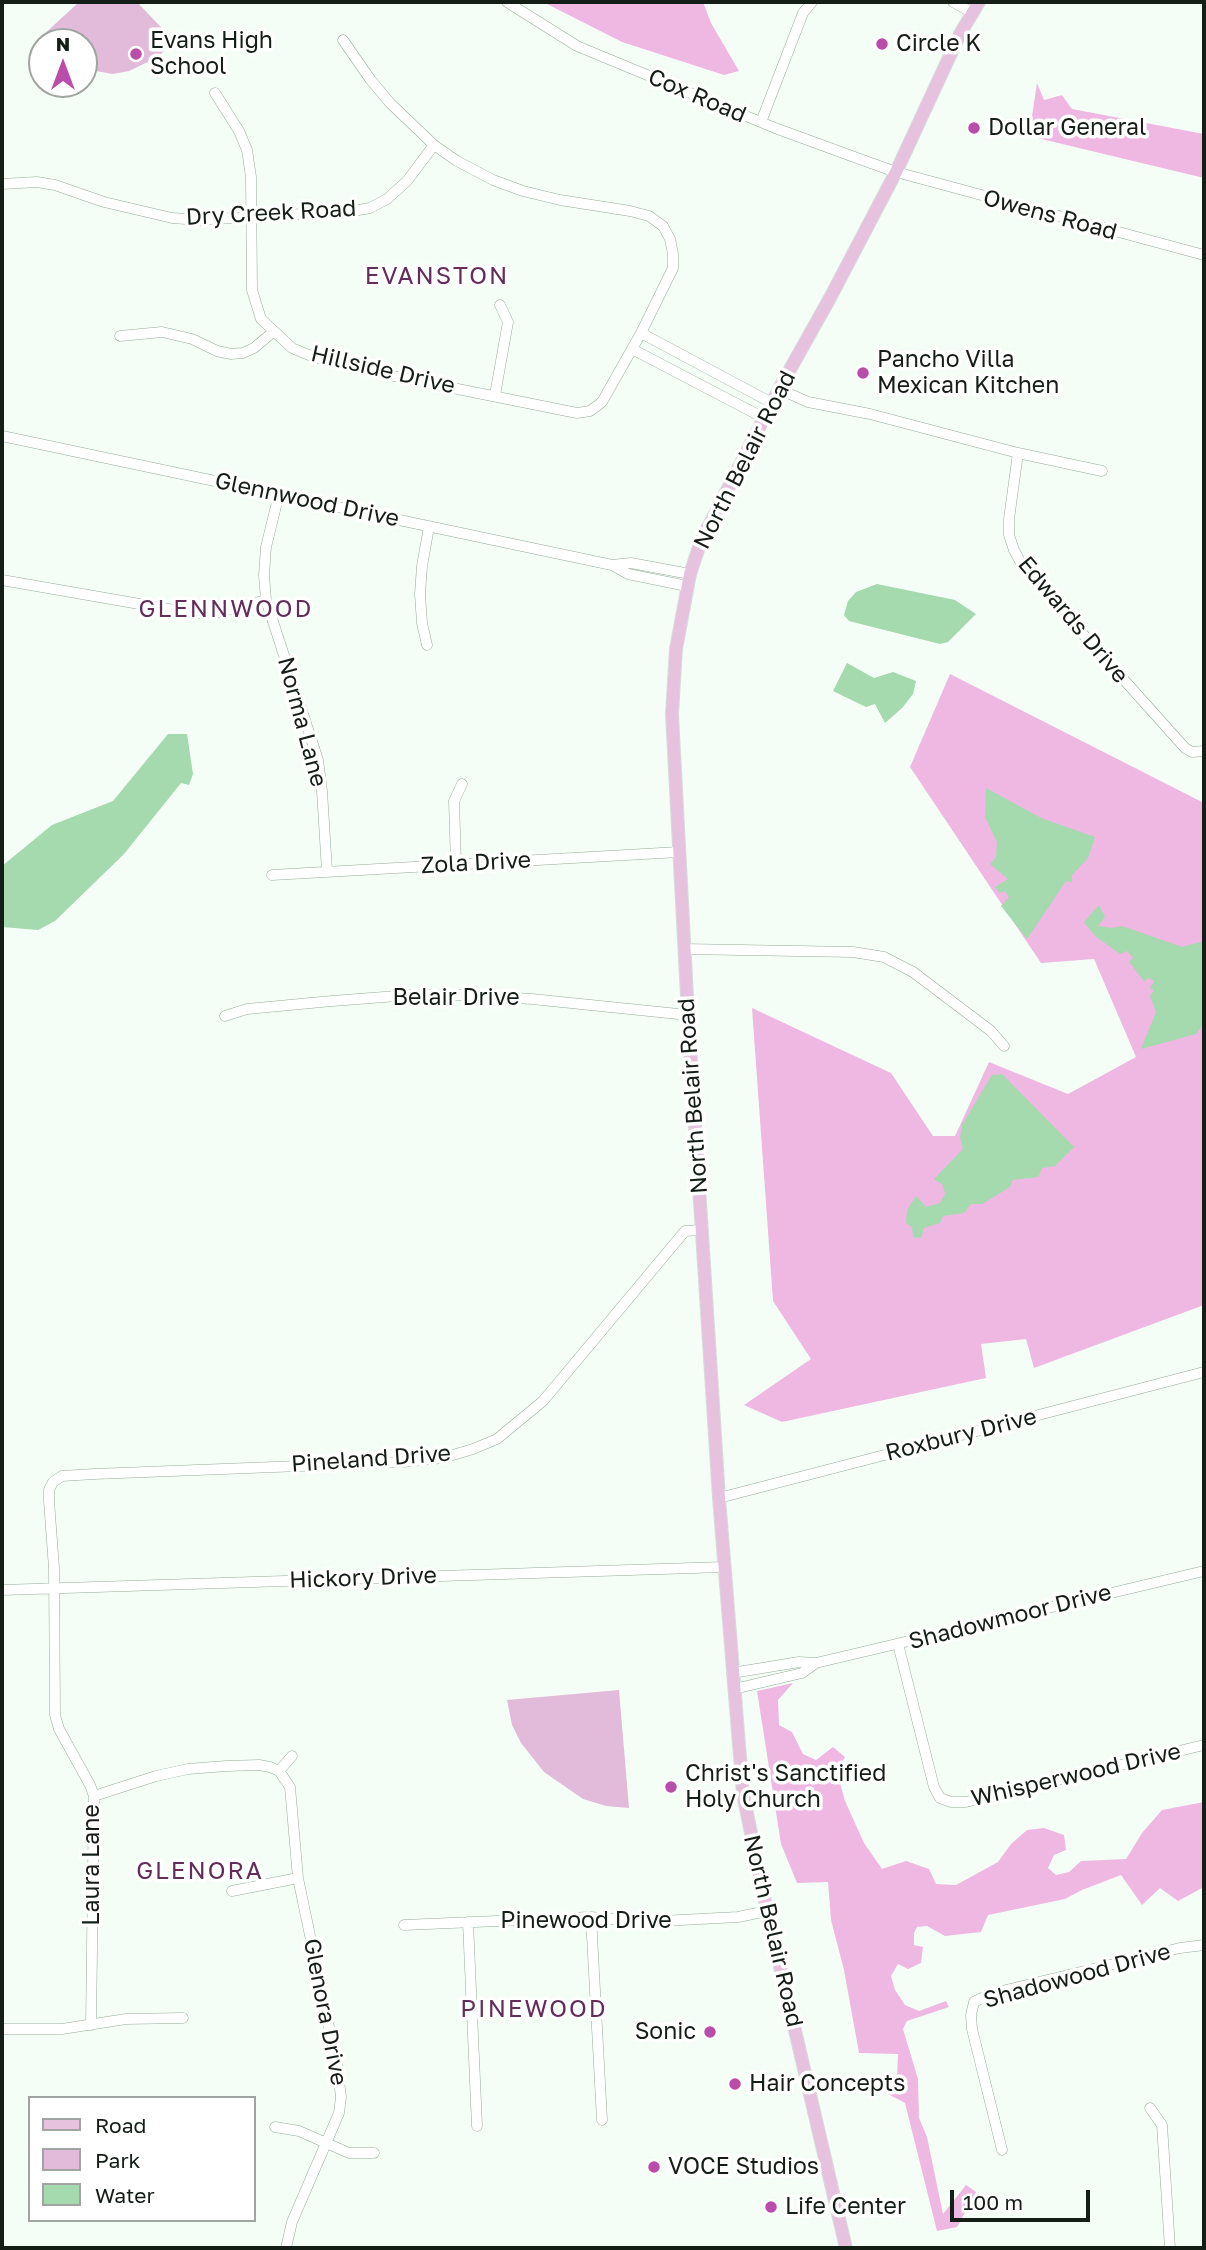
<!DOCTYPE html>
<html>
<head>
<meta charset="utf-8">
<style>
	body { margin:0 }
	#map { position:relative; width:1206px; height:2250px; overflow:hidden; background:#f4fef6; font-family:"Golos Text",sans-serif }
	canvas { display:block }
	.frame { position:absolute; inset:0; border:4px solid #141d16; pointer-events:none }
	.legend { position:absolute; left:28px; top:2096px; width:228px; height:126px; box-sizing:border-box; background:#fff; border:2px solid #a1a5a2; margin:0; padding:9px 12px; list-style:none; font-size:21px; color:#141d16 }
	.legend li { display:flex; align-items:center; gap:14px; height:35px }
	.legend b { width:35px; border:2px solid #a1a5a2 }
	.north { position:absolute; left:28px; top:28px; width:70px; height:70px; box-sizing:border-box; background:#fff; border:2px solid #a1a5a2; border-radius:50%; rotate:0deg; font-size:19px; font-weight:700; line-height:28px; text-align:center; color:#141d16 }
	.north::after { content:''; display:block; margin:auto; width:24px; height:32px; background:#ba4caa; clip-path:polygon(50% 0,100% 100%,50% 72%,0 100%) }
	.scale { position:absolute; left:950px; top:2190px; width:140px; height:32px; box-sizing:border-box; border:4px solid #141d16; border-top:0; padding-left:9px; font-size:21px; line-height:24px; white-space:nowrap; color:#141d16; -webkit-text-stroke:5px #fff; paint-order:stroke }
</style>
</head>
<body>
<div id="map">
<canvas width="1206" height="2250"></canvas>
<div class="frame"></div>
<ul class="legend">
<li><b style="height:9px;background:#e6c2df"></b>Road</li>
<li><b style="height:19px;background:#e2bada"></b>Park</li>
<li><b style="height:19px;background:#a4daad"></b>Water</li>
</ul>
<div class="north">N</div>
<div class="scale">100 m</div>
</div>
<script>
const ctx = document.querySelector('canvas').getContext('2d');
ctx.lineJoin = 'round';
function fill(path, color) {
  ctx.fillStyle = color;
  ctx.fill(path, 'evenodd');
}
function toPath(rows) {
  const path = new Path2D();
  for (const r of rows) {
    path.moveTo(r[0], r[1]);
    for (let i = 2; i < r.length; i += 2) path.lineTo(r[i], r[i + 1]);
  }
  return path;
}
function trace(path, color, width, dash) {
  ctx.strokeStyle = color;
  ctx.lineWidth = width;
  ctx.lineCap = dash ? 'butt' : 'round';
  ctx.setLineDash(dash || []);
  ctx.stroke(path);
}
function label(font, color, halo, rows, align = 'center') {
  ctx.font = font + ' "Golos Text",sans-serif';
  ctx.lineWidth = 7;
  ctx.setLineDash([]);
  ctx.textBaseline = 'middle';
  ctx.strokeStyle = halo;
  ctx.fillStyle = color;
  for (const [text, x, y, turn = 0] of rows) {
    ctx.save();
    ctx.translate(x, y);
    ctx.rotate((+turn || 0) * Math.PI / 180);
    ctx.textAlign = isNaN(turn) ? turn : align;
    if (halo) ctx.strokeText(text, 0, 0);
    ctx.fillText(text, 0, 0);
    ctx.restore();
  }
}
const green = toPath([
	[79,2,137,2,175,42,156,58,129,71,113,74,84,69,84,42,45,42,41,37],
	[619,1690,629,1808,606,1806,583,1799,544,1772,521,1743,512,1725,507,1700]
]);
const forest = toPath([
	[543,2,703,2,711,23,739,71,724,75,622,42],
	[1037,83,1044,100,1062,95,1072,109,1204,134,1204,178,1029,136],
	[950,674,1204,803,1204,1305,1034,1368,1026,1339,981,1344,986,1378,782,1422,744,1405,811,1359,773,1301,752,1008,891,1073,933,1136,955,1136,989,1062,1068,1094,1136,1057,1094,959,1041,963,910,767],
	[793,1683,778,1700,779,1725,792,1732,803,1754,816,1760,833,1747,845,1757,837,1772,845,1801,864,1843,882,1869,906,1861,929,1869,936,1884,956,1885,998,1862,1011,1844,1027,1830,1044,1828,1064,1835,1066,1850,1054,1855,1048,1868,1056,1875,1069,1872,1081,1861,1126,1859,1142,1833,1162,1810,1204,1802,1204,1887,1178,1901,1160,1888,1142,1905,1121,1875,1082,1890,1065,1899,988,1915,981,1932,945,1936,927,1926,917,1927,914,1933,914,1945,923,1947,921,1963,908,1969,898,1964,891,1976,895,1990,905,2005,919,2011,946,2001,949,2007,907,2021,903,2029,918,2079,919,2118,927,2137,943,2214,966,2185,976,2192,957,2227,937,2231,905,2103,882,2091,897,2077,898,2054,859,2053,844,1970,831,1920,828,1882,797,1883,781,1844,757,1691]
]);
const water = toPath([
	[877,584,955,600,976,614,948,642,940,644,849,621,844,615,848,601,856,592],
	[847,663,874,678,893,672,916,681,913,694,902,708,885,723,875,704,866,707,833,691],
	[168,734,187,734,193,774,189,785,181,783,124,854,55,921,38,930,2,927,2,866,52,825,113,801],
	[986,788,1041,818,1095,837,1088,858,1072,875,1072,883,1066,881,1027,939,1001,906,1009,897,1005,891,1000,893,995,887,1008,879,990,864,996,857,997,842,985,817],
	[1099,905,1105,917,1098,926,1112,928,1122,926,1182,947,1204,941,1204,1023,1196,1034,1141,1049,1156,1012,1150,996,1154,990,1150,988,1154,981,1149,978,1144,981,1129,962,1133,958,1127,951,1120,954,1095,936,1084,922],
	[1002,1074,1074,1147,1055,1166,1042,1168,1038,1177,1013,1180,1010,1187,982,1204,971,1204,964,1213,943,1216,940,1223,924,1228,921,1238,913,1237,912,1227,906,1223,907,1210,916,1196,926,1207,940,1203,945,1194,943,1185,934,1179,963,1149,960,1138,962,1125,992,1075]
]);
const minor = toPath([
	[507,2,577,46,775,128,868,162,896,172,1204,255],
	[953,2,973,13],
	[215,93,239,131,247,150,251,177,252,290,261,319,292,348,316,358,398,377,577,413,590,411,602,402,641,333,673,268,673,254,670,239,663,226,649,216,630,211,560,200,523,191,493,180,457,161,434,145,390,103,370,79,343,40],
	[761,122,803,13,812,2],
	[2,184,37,182,55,185,104,202,172,218,200,220,353,211,370,208,387,199,407,181,434,145],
	[641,333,772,403],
	[120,336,162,332,192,339,217,351,231,354,243,353,254,348,273,332],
	[632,349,764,418],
	[779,389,808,402,870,414,1018,453,1102,471],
	[495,395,508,322,500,305],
	[2,436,612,565,631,563,690,574],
	[1018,453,1009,519,1009,535,1014,550,1023,567,1185,748,1192,752,1204,751],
	[279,494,266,547,264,575,266,600,318,760,322,791,327,871],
	[612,565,628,574,687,586],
	[2,580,191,613,215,613,266,600],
	[427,645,422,623,420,594,422,566,429,527],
	[456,864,454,801,462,784],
	[272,875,679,852],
	[684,949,853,952,884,957,913,972,991,1031,1004,1046],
	[225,1016,247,1009,332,1001,410,995,464,995,532,999,688,1015],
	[719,1498,1204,1372],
	[2,1590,724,1567],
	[898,1644,934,1787,940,1798,951,1802,966,1802,1204,1745],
	[732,1673,799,1662,816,1663,1204,1571],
	[734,1689,802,1673,816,1663],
	[279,1771,292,1756],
	[94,1796,156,1776,188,1769,226,1766,259,1765,270,1767,279,1771,290,1787,298,1878,337,2065,341,2097,339,2113,292,2222,286,2248],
	[232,1891,298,1878],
	[591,1917,602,2120],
	[468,1922,477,2126],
	[404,1925,591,1917,643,1922,738,1917,767,1911],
	[91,2025,94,1796,90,1785,59,1729,55,1715,54,1568,49,1501,49,1490,53,1482,62,1476,94,1474,403,1462,443,1458,473,1449,497,1439,543,1401,685,1231,701,1230],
	[2,2029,62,2029,126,2019,183,2018],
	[1150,2108,1162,2125,1170,2248],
	[275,2127,299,2131,349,2153,374,2153],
	[1002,2150,972,2029,971,2015,974,2002,986,1996,1006,1990,1180,1948,1204,1945]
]);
const major = toPath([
	[846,2248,767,1911,743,1794,719,1498,688,1015,672,714,676,649,690,574,701,541,779,389,830,298,896,172,960,34,979,2]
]);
const markers = [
	[882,44,7,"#ba4caa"],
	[136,54,7,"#ba4caa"],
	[974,128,7,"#ba4caa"],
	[863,373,7,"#ba4caa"],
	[671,1787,7,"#ba4caa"],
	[710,2032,7,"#ba4caa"],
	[735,2084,7,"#ba4caa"],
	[654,2167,7,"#ba4caa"],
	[771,2207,7,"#ba4caa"]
];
const poiNames = [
	["Evans High",150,41],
	["School",150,67],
	["Circle K",896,44],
	["Dollar General",988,128],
	["Pancho Villa",877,360],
	["Mexican Kitchen",877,386],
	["Christ's Sanctified",685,1774],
	["Holy Church",685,1800],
	["Sonic",696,2032,"right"],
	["Hair Concepts",749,2084],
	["VOCE Studios",668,2167],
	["Life Center",785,2207]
];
const streetNames = [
	["Cox Road",697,96,23],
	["Dry Creek Road",271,213,-3],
	["Owens Road",1050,215,15],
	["Hillside Drive",383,370,13],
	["North Belair Road",745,460,-63],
	["Glennwood Drive",307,500,12],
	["Edwards Drive",1073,620,50],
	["Norma Lane",302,722,75],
	["Zola Drive",476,863,-3],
	["Belair Drive",456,998],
	["North Belair Road",693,1096,-94],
	["Roxbury Drive",961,1435,-14],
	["Pineland Drive",371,1459,-4],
	["Hickory Drive",363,1578,-2],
	["Shadowmoor Drive",1010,1617,-14],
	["Whisperwood Drive",1076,1775,-13],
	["Laura Lane",92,1865,-90],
	["Pinewood Drive",586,1921],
	["North Belair Road",773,1931,77],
	["Shadowood Drive",1077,1976,-15],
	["Glenora Drive",325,2012,79]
];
const neighbourhoodNames = [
	["EVANSTON",437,276],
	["GLENNWOOD",226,609],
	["GLENORA",200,1871],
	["PINEWOOD",534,2009]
];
fill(green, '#e2bada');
fill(forest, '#eeb8e3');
fill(water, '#a4daad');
trace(minor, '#95ac98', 11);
trace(major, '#d9dbda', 14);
trace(minor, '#fff', 10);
trace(major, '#e6c2df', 12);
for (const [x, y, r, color] of markers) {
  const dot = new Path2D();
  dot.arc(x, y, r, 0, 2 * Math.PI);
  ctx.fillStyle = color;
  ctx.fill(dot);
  trace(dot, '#fff', 2.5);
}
label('23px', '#141d16', '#fff', poiNames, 'left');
label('23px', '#141d16', '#fff', streetNames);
ctx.letterSpacing = '2px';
label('24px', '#632d5b', '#fff', neighbourhoodNames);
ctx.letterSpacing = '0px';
</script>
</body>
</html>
